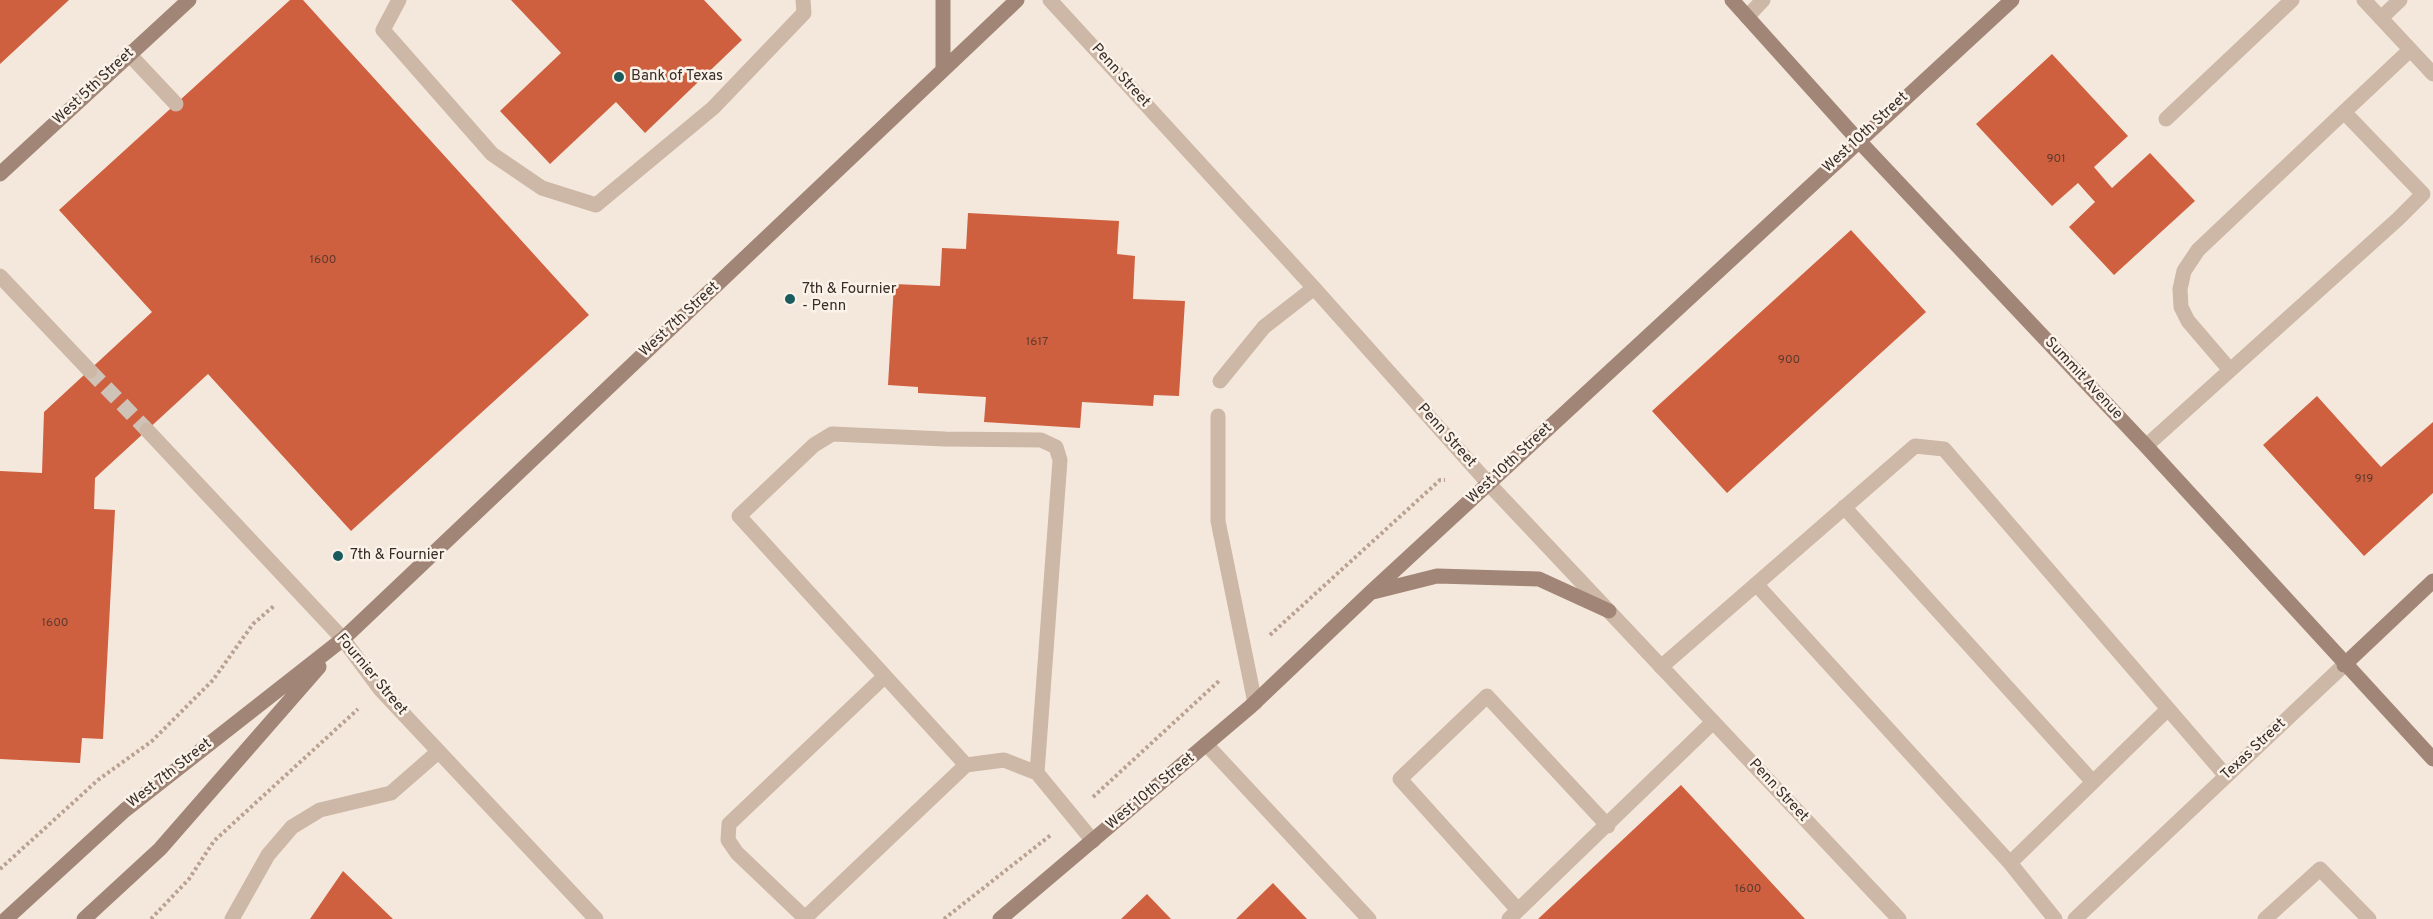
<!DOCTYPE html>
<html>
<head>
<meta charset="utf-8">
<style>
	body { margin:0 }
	canvas { display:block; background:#f4e8dc }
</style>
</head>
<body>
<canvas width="2433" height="919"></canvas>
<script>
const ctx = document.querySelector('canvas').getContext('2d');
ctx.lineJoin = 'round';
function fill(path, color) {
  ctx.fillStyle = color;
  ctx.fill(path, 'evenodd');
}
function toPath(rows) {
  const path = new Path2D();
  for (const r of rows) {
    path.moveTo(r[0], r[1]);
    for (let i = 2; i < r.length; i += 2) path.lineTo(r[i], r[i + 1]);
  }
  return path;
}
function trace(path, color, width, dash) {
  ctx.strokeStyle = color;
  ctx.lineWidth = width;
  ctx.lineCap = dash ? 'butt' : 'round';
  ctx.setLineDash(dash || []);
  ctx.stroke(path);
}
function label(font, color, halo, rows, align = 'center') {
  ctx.font = font + ' Overpass,sans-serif';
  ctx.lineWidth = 5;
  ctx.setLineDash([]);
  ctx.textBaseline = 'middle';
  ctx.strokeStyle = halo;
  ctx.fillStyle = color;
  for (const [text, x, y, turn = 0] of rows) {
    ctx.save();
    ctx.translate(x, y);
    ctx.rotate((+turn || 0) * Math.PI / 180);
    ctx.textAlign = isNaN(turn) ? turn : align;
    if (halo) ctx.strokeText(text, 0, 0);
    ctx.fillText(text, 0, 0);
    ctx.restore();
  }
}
const building = toPath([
	[0,0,69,0,0,64],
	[290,0,303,0,589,315,351,531,208,374,95,478,94,509,115,510,103,739,82,738,80,763,0,759,0,471,42,473,44,412,152,312,59,210],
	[511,0,704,0,742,40,645,133,616,102,550,164,500,111,561,53],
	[2052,54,2128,136,2094,167,2112,188,2150,153,2195,201,2114,275,2069,227,2095,202,2078,183,2052,206,1976,124],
	[968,213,1119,221,1117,254,1135,256,1133,299,1185,301,1179,396,1154,395,1153,406,1082,402,1080,428,984,422,986,397,918,393,918,387,888,385,894,284,940,286,942,248,966,249],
	[1851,230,1926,312,1727,493,1652,411],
	[2317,396,2381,467,2433,422,2433,493,2364,556,2263,445],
	[1681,785,1805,919,1538,919],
	[343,871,393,919,310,919],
	[1273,883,1307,919,1236,919],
	[1147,894,1171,919,1121,919]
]);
const streetTunnel = toPath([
	[90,371,147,430]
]);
const path = toPath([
	[1270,635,1440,480,1445,480],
	[1093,797,1220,680],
	[0,869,98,780,152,741,213,680,253,624,275,605],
	[151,919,189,879,214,841,358,709],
	[944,919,1052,834]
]);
const lane = toPath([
	[399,0,383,30,492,154,542,188,596,205,713,108,804,13,803,0],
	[1747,17,1763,0],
	[2381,18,2400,0],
	[129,54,176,104],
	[2166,119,2292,0],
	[2230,370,2188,321,2181,307,2180,289,2184,271,2198,250,2344,112],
	[1220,381,1264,327,1314,288],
	[1218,416,1218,521,1255,703],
	[2146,446,2398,219,2423,194,2344,112,2410,50],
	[1844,507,2093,782],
	[1756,584,2010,863],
	[1661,667,1915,446,1944,449,2226,776],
	[1206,744,1369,919],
	[966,765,739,516,814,445,832,434,945,439,1041,440,1056,447,1060,460,1037,773],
	[1518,910,1400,779,1487,696,1608,826],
	[805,918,966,765,1004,760,1037,773,1093,841],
	[232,919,268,855,292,827,320,810,391,793,438,752],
	[806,919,737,853,728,840,729,824,884,677],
	[1509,919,1713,722],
	[2055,919,2010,863,2168,709],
	[2265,919,2320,869,2369,919]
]);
const street = toPath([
	[1050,0,1314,288,1489,484,1899,919],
	[2364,0,2433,74],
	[0,276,90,371],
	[147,430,343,639,380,689,596,919],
	[2075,919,2344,665]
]);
const secondary = toPath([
	[943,0,943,70],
	[1732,0,1858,140,2146,446,2433,759],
	[0,174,189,0],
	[1373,592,1437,576,1539,579,1609,611],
	[2344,665,2433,581],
	[6,919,125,810,343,639,1017,0],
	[84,919,160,849,319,667],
	[1000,919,1250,707,1370,593,2012,0]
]);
const markers = [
	[619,77,6,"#1a5b5e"],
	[790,299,6,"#1a5b5e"],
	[338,556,6,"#1a5b5e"]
];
const numberNames = [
	["901",2056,160],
	["1600",323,261],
	["1617",1037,343],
	["900",1789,361],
	["919",2364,480],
	["1600",55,624],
	["1600",1748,890]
];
const streetNames = [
	["Penn Street",1120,76,48],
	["West 5th Street",94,87,-43],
	["West 10th Street",1866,133,-43],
	["West 7th Street",680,320,-43],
	["Summit Avenue",2083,379,47],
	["Penn Street",1446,436,48],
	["West 10th Street",1510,464,-43],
	["Fournier Street",371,675,50],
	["Texas Street",2254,750,-43],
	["West 7th Street",170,774,-38],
	["Penn Street",1778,791,47],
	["West 10th Street",1151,792,-40]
];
const poiNames = [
	["Bank of Texas",631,77],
	["7th & Fournier",802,290],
	["- Penn",802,307],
	["7th & Fournier",350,556]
];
fill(building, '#cf603f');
trace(streetTunnel, '#cfc3b8', 15, [15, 8]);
trace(path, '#b9a291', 4, [3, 3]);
trace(lane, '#cdb8a7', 15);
trace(street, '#cdb8a7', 15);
trace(secondary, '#a18678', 15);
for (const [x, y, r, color] of markers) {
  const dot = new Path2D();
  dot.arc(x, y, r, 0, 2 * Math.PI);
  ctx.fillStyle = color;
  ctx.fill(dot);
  trace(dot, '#fbf3e9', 2);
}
label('12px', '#5e3a2e', null, numberNames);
label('15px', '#392d28', '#fbf3e9', streetNames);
label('15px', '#392d28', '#fbf3e9', poiNames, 'left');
</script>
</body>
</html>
